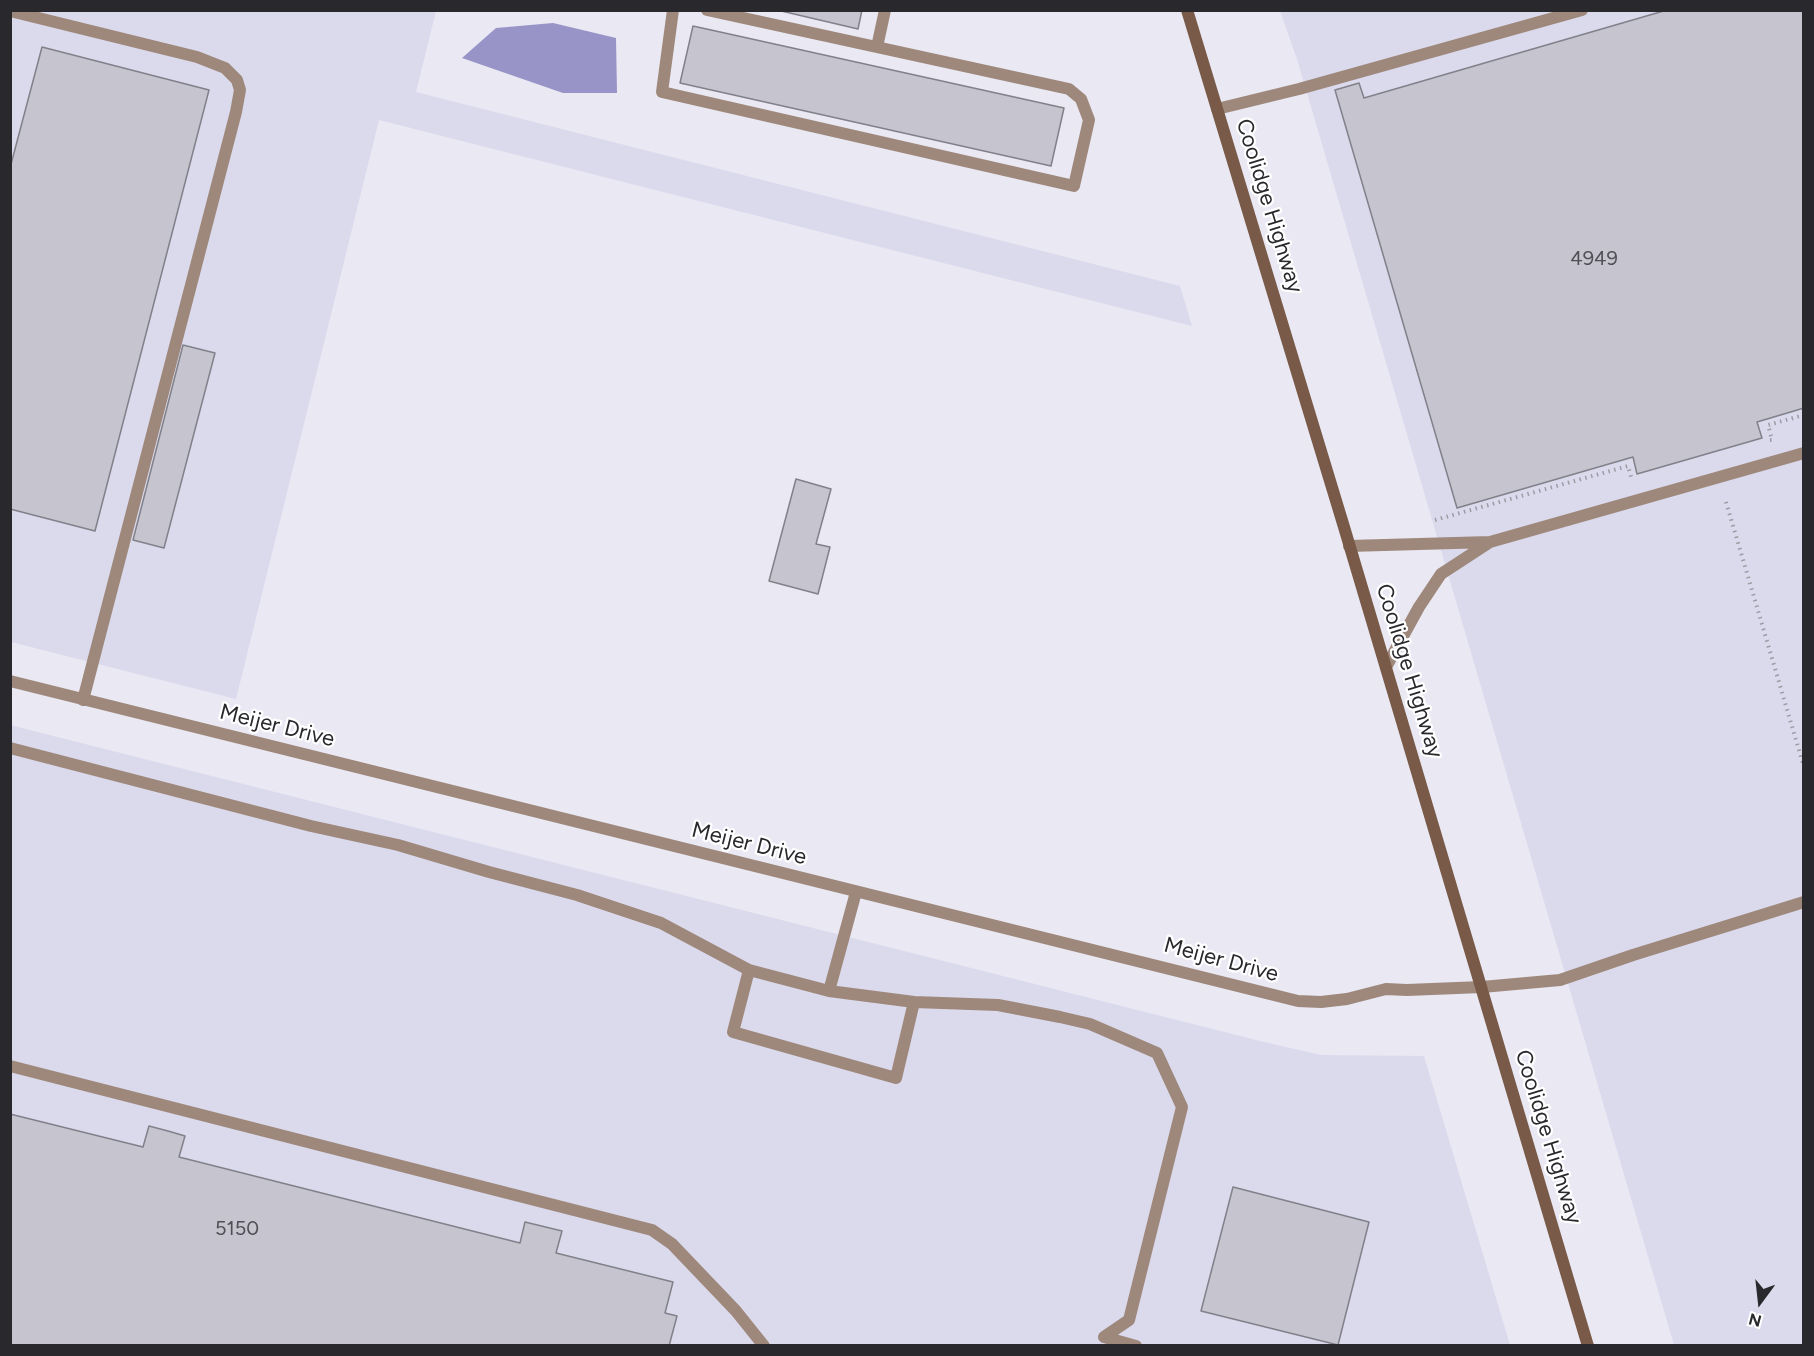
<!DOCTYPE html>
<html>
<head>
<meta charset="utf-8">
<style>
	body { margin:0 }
	#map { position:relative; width:1814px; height:1356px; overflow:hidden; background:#e9e8f3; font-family:Figtree,sans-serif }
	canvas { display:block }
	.frame { position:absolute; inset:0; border:12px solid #29282d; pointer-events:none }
	.north { position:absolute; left:1730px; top:1272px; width:60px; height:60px; -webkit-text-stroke:4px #fff; paint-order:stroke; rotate:195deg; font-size:16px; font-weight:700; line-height:24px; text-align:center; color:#29282d }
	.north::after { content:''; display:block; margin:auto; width:21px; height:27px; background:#29282d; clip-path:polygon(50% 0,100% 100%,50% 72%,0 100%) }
</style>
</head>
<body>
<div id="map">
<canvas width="1814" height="1356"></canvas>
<div class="frame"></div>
<div class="north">N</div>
</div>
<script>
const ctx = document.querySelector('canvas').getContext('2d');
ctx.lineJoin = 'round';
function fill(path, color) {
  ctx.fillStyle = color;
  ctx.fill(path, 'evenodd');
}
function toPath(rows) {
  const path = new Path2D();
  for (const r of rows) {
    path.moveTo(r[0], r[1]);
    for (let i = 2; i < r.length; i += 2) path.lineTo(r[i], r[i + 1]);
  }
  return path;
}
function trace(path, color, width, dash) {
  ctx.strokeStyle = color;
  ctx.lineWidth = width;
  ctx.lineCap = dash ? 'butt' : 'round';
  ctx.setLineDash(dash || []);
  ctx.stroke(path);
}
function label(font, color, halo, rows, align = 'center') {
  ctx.font = font + ' Figtree,sans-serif';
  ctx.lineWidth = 4.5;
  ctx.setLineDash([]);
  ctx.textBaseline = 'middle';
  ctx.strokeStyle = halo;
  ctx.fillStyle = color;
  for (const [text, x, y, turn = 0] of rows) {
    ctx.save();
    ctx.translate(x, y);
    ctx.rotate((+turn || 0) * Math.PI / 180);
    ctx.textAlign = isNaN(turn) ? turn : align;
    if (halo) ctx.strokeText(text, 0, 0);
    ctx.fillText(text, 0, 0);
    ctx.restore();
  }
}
const built = toPath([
	[10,11,436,11,416,92,1180,286,1192,326,379,120,236,699,11,642],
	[1280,11,1803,11,1803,1345,1674,1345,1297,59],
	[10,725,1260,1041,1321,1055,1424,1056,1510,1345,11,1345]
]);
const water = toPath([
	[553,23,616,38,617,93,563,93,462,58,496,28]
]);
const building = toPath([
	[777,10,862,10,858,29,777,10],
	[1667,10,1804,10,1804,408,1757,422,1762,438,1637,474,1633,457,1457,508,1335,90,1359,83,1364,98,1667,10],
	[693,26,1064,108,1051,166,680,83,693,26],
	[42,47,209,90,95,531,10,509,10,168,42,47],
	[183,345,215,353,164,548,133,540,183,345],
	[796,479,831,489,816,544,830,547,818,594,769,581,796,479],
	[10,1114,143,1147,149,1126,168,1131,185,1136,179,1157,520,1243,525,1222,562,1231,556,1253,673,1282,665,1313,677,1316,669,1346,10,1346,10,1114],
	[1233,1187,1369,1222,1338,1345,1201,1311,1233,1187]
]);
const path = toPath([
	[1770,440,1772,440,1768,425,1804,415],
	[1726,502,1804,767],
	[1435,520,1628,466,1632,480]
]);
const lane = toPath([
	[673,10,662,92,1074,186,1089,120,1081,99,1069,89,707,10],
	[10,11,197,57,225,68,237,80,240,90,236,112,83,700],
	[877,47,885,10],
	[1217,109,1299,89,1582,10],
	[1349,546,1490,542,1804,453],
	[1386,667,1419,607,1441,574,1490,542],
	[10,748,311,826,398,845,489,872,577,895,661,923,749,970,829,991,914,1002,896,1078,733,1032,749,970],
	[1482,987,1560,980,1633,955,1804,902],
	[829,991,856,892],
	[914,1002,998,1005,1060,1017,1090,1024,1157,1053,1182,1107,1129,1320,1104,1337],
	[10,1066,652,1230,672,1244,736,1311,764,1346],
	[1104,1337,1136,1346]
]);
const street = toPath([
	[10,681,1298,1001,1321,1002,1347,999,1386,989,1407,990,1482,987]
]);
const secondary = toPath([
	[1187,10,1344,527,1588,1346]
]);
const numberNames = [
	["4949",1594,259],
	["5150",237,1229]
];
const streetNames = [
	["Coolidge Highway",1269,206,73],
	["Coolidge Highway",1409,671,73],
	["Meijer Drive",277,726,14],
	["Meijer Drive",749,844,14],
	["Meijer Drive",1221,960,15],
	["Coolidge Highway",1548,1137,73]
];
fill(built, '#dbdaed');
fill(water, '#9994c7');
fill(building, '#c5c4cf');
trace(building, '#81818a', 1.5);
trace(path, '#9d9ca4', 4, [1.5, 4.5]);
trace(lane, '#9e887b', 12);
trace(street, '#9e887b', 12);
trace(secondary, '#795a48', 12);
label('20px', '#504f56', null, numberNames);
label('22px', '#29282d', '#fff', streetNames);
</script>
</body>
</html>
